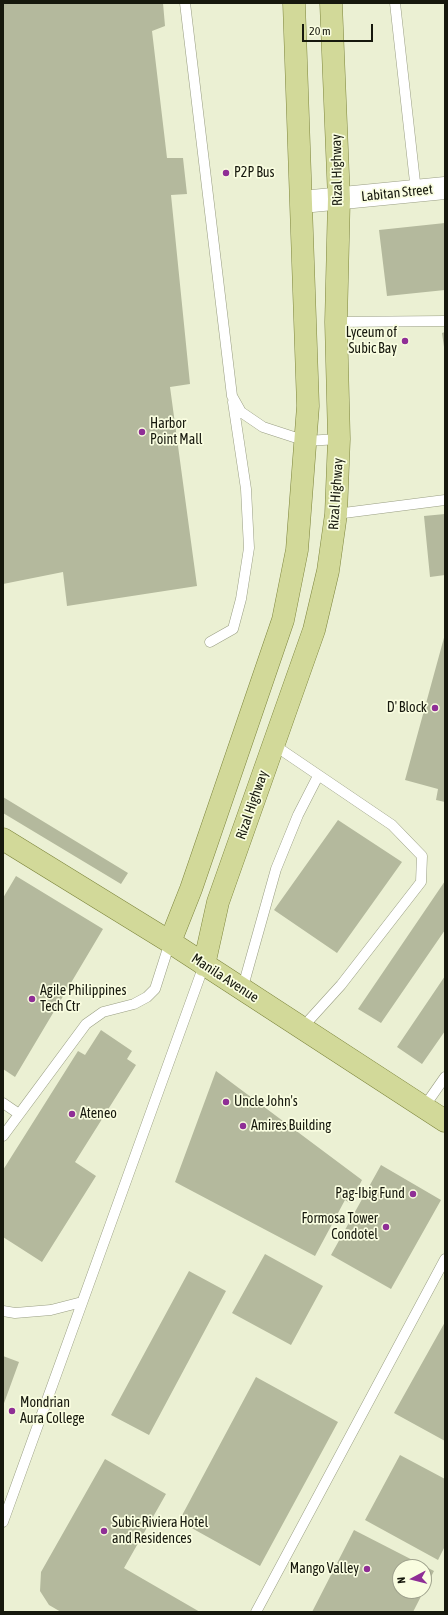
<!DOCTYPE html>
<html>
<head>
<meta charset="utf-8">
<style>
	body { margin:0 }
	#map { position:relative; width:448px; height:1615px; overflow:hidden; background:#ebf0d3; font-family:"Asap Condensed",sans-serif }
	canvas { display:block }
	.frame { position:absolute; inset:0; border:4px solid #16180d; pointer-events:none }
	.north { position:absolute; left:392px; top:1559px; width:40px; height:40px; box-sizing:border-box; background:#f9fde0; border:1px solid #9ea18c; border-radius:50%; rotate:263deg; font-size:11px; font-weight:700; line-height:16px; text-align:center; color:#16180d }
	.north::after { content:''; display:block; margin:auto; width:14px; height:18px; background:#8f2e96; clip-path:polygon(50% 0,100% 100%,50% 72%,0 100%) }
	.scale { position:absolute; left:302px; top:24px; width:71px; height:18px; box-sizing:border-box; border:2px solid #16180d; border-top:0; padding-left:5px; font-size:12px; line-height:14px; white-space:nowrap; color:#16180d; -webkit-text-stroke:3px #f9fde0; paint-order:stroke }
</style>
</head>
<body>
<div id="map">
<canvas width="448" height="1615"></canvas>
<div class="frame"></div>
<div class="north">N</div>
<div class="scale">20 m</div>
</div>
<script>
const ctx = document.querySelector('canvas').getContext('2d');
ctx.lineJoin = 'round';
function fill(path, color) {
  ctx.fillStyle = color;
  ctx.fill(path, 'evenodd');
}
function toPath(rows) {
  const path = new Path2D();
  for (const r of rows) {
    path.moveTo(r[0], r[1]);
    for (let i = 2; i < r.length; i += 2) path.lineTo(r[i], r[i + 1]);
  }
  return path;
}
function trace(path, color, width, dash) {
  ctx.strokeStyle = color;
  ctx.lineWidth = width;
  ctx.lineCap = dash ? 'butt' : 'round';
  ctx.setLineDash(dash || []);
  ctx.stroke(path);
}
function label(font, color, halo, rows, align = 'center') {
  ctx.font = font + ' "Asap Condensed",sans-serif';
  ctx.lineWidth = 3.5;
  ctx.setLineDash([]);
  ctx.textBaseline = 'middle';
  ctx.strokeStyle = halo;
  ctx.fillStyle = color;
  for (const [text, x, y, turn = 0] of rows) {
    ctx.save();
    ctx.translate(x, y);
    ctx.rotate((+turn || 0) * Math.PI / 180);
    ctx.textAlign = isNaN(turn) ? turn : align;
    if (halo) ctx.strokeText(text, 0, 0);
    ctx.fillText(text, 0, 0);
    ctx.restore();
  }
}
const building = toPath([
	[3,3,163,3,165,26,152,31,167,158,183,158,187,194,171,195,190,384,170,387,197,586,67,606,63,572,3,584],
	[445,223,445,290,387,296,379,230],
	[445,332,445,347,444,347,442,333],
	[445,514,445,575,430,577,424,516],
	[445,634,445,802,436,800,438,789,405,780],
	[3,797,128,873,121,884,3,813],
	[338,820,402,862,337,953,274,910],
	[16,876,103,929,15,1077,3,1069,3,898],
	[445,881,445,930,381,1023,358,1009],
	[445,976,445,1031,422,1064,397,1047],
	[101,1030,132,1051,127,1059,136,1065,75,1162,96,1176,42,1262,3,1237,3,1170,78,1051,85,1055],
	[216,1071,362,1180,350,1203,345,1200,315,1256,175,1182],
	[381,1165,441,1200,391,1289,331,1255],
	[265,1254,323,1286,291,1345,232,1313],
	[189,1271,226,1291,149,1435,111,1415],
	[445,1322,445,1441,394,1413],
	[3,1356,19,1362,3,1406],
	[256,1377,338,1422,260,1566,179,1521],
	[400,1455,445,1479,445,1546,438,1560,365,1520],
	[105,1459,166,1494,124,1568,200,1612,61,1612,49,1605,40,1591,41,1572],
	[354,1530,434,1571,413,1612,312,1612],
	[400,1567,424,1567,424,1591,400,1591]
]);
const service = toPath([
	[185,3,232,396,241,412,263,427,306,441,339,439],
	[395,3,416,191],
	[336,322,445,321],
	[336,514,445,500],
	[210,642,233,629,241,599,249,548,246,489,233,402],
	[274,745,392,825,422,856,421,882,341,985,302,1028],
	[242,990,276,869,298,815,318,776],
	[3,1103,19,1114],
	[424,1107,445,1077],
	[3,1136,86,1024,103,1012,134,1004,147,997,155,989,170,942],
	[3,1311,15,1313,51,1310,82,1302],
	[3,1522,204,965],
	[256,1612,445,1259]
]);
const tertiary = toPath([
	[302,202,445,188]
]);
const primary = toPath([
	[3,839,170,942,445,1121],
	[170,942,191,889,270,658,283,620,297,550,308,406,294,3],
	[204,965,218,902,314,630,328,571,336,514,339,439,336,322,339,199,331,3]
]);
const markers = [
	[226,173,4,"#8f2e96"],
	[405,341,4,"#8f2e96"],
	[142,432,4,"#8f2e96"],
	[435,708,4,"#8f2e96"],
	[32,999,4,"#8f2e96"],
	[226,1102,4,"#8f2e96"],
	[72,1114,4,"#8f2e96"],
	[243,1126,4,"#8f2e96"],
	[413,1194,4,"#8f2e96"],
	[386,1227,4,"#8f2e96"],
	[12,1411,4,"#8f2e96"],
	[104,1531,4,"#8f2e96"],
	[367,1569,4,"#8f2e96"]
];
const streetNames = [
	["Rizal Highway",337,170,-91],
	["Labitan Street",397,193,-6],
	["Rizal Highway",336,494,-86],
	["Rizal Highway",252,805,-71],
	["Manila Avenue",225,978,33]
];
const poiNames = [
	["P2P Bus",234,173],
	["Lyceum of",397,333,"right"],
	["Subic Bay",397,349,"right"],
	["Harbor",150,424],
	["Point Mall",150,440],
	["D' Block",427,708,"right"],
	["Agile Philippines",40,991],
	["Tech Ctr",40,1007],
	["Uncle John's",234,1102],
	["Ateneo",80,1114],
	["Amires Building",251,1126],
	["Pag-Ibig Fund",405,1194,"right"],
	["Formosa Tower",378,1219,"right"],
	["Condotel",378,1235,"right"],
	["Mondrian",20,1403],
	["Aura College",20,1419],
	["Subic Riviera Hotel",112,1523],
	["and Residences",112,1539],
	["Mango Valley",359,1569,"right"]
];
fill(building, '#b4b99d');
trace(service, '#999e83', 11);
trace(tertiary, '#999e83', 23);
trace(primary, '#7d853c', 23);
trace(service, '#fff', 10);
trace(tertiary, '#fff', 22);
trace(primary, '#d2d999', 22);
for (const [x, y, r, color] of markers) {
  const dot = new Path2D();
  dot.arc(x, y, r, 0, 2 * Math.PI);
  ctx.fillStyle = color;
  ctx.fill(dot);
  trace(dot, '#f9fde0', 1.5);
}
label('14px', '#16180d', '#f9fde0', streetNames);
label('14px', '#16180d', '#f9fde0', poiNames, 'left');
</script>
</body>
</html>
